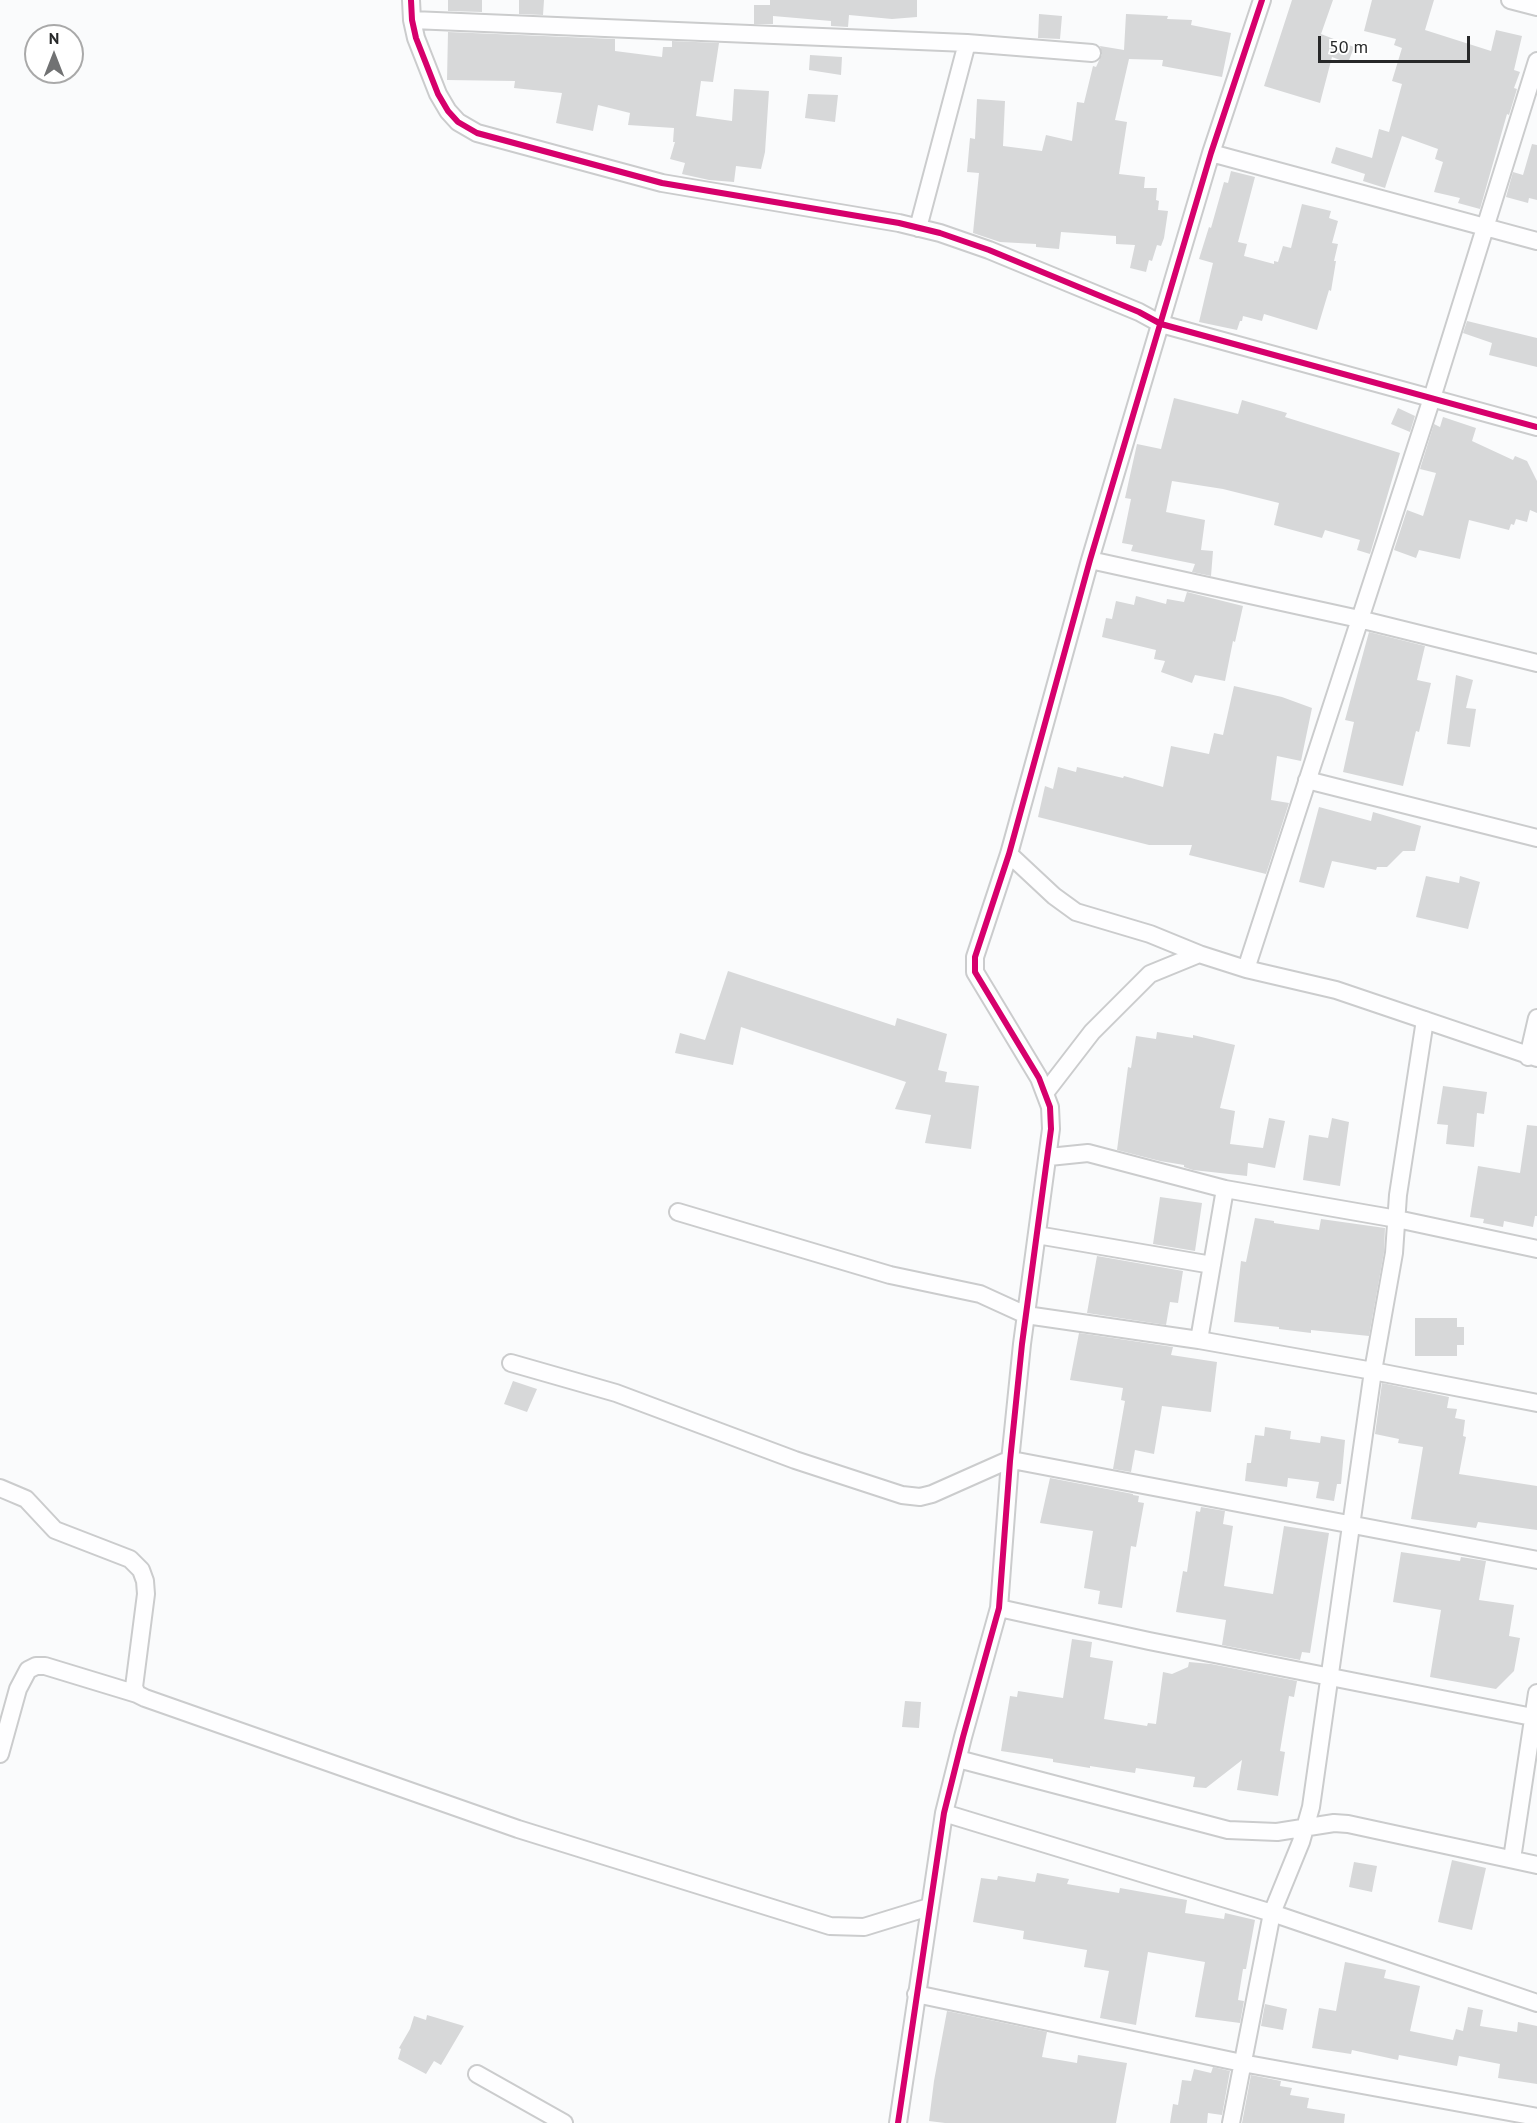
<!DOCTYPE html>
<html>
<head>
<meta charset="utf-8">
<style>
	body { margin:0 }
	#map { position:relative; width:1537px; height:2123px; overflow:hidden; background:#fafbfc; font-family:"PT Sans",sans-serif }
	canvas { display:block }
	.north { position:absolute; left:24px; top:24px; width:60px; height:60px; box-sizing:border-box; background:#fff; border:2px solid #a9a9a9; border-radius:50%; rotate:0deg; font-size:16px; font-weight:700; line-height:24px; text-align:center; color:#272829 }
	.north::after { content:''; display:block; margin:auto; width:21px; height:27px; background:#717273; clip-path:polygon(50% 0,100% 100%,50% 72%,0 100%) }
	.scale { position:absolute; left:1318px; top:36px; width:152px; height:27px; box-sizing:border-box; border:3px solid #272829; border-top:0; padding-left:8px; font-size:18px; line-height:21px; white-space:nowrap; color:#272829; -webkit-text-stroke:4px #fff; paint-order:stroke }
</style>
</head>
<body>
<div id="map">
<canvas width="1537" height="2123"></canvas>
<div class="north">N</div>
<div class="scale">50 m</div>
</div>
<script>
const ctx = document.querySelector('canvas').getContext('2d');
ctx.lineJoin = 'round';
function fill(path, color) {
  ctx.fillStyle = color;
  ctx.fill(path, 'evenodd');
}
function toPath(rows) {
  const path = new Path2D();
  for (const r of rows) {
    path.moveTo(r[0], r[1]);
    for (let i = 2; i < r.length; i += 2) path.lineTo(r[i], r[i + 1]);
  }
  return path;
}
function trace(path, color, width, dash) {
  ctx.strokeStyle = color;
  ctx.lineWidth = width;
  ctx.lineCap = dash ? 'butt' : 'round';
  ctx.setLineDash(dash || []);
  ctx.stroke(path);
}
const building = toPath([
	[448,0,482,0,482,12,448,11],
	[519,0,544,0,543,15,519,14],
	[770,0,917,0,917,17,892,19,849,15,848,27,831,26,831,21,773,16,773,24,754,24,754,5,770,5],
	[1292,0,1333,0,1321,34,1354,47,1348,63,1332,57,1320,103,1264,86],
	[1372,0,1434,0,1425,30,1491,51,1496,30,1522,36,1514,70,1520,72,1514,88,1517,89,1509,115,1507,114,1480,209,1458,203,1460,198,1434,192,1443,162,1435,159,1438,149,1402,136,1385,188,1363,181,1365,174,1331,163,1336,147,1372,158,1379,129,1389,132,1402,84,1392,81,1402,48,1394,45,1396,39,1364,31],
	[1039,14,1062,16,1060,39,1038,38],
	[1126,14,1168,16,1167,19,1192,20,1191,25,1231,33,1222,77,1162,66,1163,60,1129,59,1115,120,1127,122,1119,174,1145,177,1144,188,1157,188,1156,200,1159,201,1158,210,1168,211,1164,238,1161,246,1157,245,1152,261,1149,260,1146,272,1130,268,1135,245,1116,244,1116,236,1061,232,1059,249,1036,247,1036,244,1000,242,973,233,979,173,967,172,970,138,975,139,977,99,1005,101,1003,146,1042,151,1046,135,1072,141,1077,102,1084,103,1093,66,1096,67,1102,54,1100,46,1124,50],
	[448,32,615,39,615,51,662,57,663,47,672,47,672,41,719,43,713,82,701,81,696,116,732,121,734,89,769,91,765,152,761,169,736,166,734,182,709,180,682,174,685,163,670,159,675,142,673,142,674,128,628,125,630,113,598,105,593,131,556,123,562,93,514,88,515,81,447,80],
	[810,55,842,57,841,75,809,70],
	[808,94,838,95,835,122,805,118],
	[1532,144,1537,145,1537,200,1529,198,1528,203,1506,197,1513,172,1523,175],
	[1231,171,1255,177,1238,242,1247,244,1244,256,1274,264,1274,261,1278,262,1283,246,1291,248,1302,204,1331,211,1329,218,1338,221,1332,243,1338,244,1334,261,1336,261,1331,291,1329,290,1317,330,1264,314,1262,321,1243,316,1242,321,1240,321,1237,330,1199,322,1213,263,1199,259,1209,227,1211,228,1224,182,1228,183],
	[1467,321,1537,338,1537,367,1489,355,1492,343,1463,333],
	[1174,398,1238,414,1242,400,1287,413,1285,417,1400,453,1370,554,1357,550,1360,540,1325,530,1322,538,1274,525,1279,503,1223,489,1172,481,1166,512,1205,520,1201,550,1213,551,1211,576,1192,572,1195,564,1131,551,1133,545,1122,543,1131,499,1125,498,1137,444,1161,449],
	[1398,408,1415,416,1410,432,1391,424],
	[1443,417,1476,428,1472,441,1513,460,1515,456,1527,461,1537,481,1537,513,1530,510,1527,522,1516,519,1514,525,1511,524,1509,530,1469,520,1460,559,1419,550,1416,558,1394,550,1407,510,1423,516,1436,473,1420,469,1434,424,1440,427],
	[1187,592,1243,606,1235,642,1233,641,1225,681,1195,675,1192,683,1161,672,1165,661,1154,659,1156,650,1102,637,1106,618,1112,619,1116,601,1134,605,1136,596,1166,604,1167,599,1184,602],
	[1369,632,1425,646,1417,680,1431,683,1419,732,1416,731,1403,786,1343,772,1354,722,1345,720],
	[1456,675,1473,680,1466,708,1476,709,1470,747,1447,744],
	[1234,686,1282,697,1312,708,1301,761,1277,756,1271,800,1289,803,1266,874,1189,855,1192,845,1149,845,1038,817,1045,786,1053,789,1058,767,1076,772,1077,767,1123,778,1124,776,1163,787,1171,746,1209,754,1214,733,1223,735],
	[1319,807,1371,821,1373,812,1421,826,1415,851,1403,851,1387,867,1377,867,1376,870,1332,861,1324,888,1299,882],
	[1426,876,1459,883,1460,876,1480,882,1468,929,1416,917],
	[728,971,895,1026,897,1018,947,1034,938,1070,947,1072,945,1082,979,1086,971,1149,925,1143,931,1115,895,1109,906,1082,741,1027,733,1065,675,1053,680,1033,705,1040],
	[1157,1032,1193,1038,1193,1035,1235,1045,1220,1108,1235,1111,1230,1144,1263,1148,1269,1118,1285,1121,1275,1168,1248,1163,1247,1176,1193,1170,1184,1167,1184,1165,1160,1161,1117,1150,1128,1067,1131,1068,1136,1036,1156,1039],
	[1443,1086,1487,1092,1484,1114,1477,1113,1474,1147,1446,1144,1448,1125,1437,1124],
	[1332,1118,1349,1122,1340,1186,1303,1180,1309,1135,1328,1138],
	[1527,1125,1537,1126,1537,1216,1535,1216,1533,1227,1504,1221,1503,1227,1483,1223,1484,1219,1470,1217,1478,1166,1520,1173],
	[1160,1197,1202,1203,1195,1251,1153,1244],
	[1255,1218,1274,1221,1274,1223,1319,1230,1321,1219,1385,1228,1384,1252,1369,1336,1311,1330,1311,1333,1279,1329,1279,1327,1234,1322,1241,1261,1246,1262],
	[1097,1256,1183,1271,1178,1303,1170,1302,1166,1325,1087,1313],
	[1415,1318,1457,1318,1457,1327,1464,1327,1464,1345,1457,1345,1457,1356,1415,1356],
	[1079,1333,1173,1347,1171,1355,1217,1362,1211,1412,1162,1406,1154,1454,1135,1450,1131,1472,1113,1469,1125,1401,1121,1400,1123,1388,1070,1380],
	[513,1381,537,1389,527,1412,504,1404],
	[1382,1383,1449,1397,1447,1408,1457,1409,1455,1418,1465,1420,1463,1436,1466,1437,1459,1474,1537,1486,1537,1530,1478,1522,1476,1528,1411,1519,1423,1447,1398,1443,1399,1439,1375,1434],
	[1265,1427,1291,1431,1290,1439,1320,1443,1321,1436,1345,1440,1341,1484,1337,1484,1334,1501,1316,1498,1319,1482,1288,1478,1287,1487,1245,1481,1247,1463,1251,1463,1255,1435,1264,1436],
	[1050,1478,1133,1494,1133,1495,1139,1496,1138,1502,1144,1503,1136,1547,1131,1546,1122,1608,1098,1604,1100,1591,1084,1588,1093,1531,1040,1523],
	[1201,1507,1225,1511,1223,1524,1233,1526,1224,1586,1273,1594,1284,1526,1329,1533,1310,1653,1302,1652,1300,1660,1222,1645,1226,1620,1176,1612,1183,1571,1187,1572,1196,1511,1200,1512],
	[1401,1552,1460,1561,1461,1557,1486,1561,1479,1600,1514,1605,1509,1636,1520,1638,1514,1671,1496,1689,1430,1677,1441,1610,1393,1602],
	[1072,1639,1092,1642,1090,1657,1113,1661,1104,1719,1147,1726,1148,1723,1156,1724,1163,1672,1172,1674,1188,1667,1189,1662,1211,1664,1297,1681,1294,1697,1289,1696,1280,1751,1285,1752,1278,1796,1237,1790,1242,1760,1206,1788,1193,1787,1195,1777,1136,1768,1135,1773,1090,1766,1090,1768,1053,1762,1053,1759,1001,1751,1010,1696,1017,1697,1018,1691,1063,1698],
	[905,1701,921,1702,919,1728,902,1727],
	[1452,1860,1486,1868,1472,1930,1438,1922],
	[1354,1862,1377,1866,1372,1892,1349,1887],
	[1037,1873,1069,1879,1067,1884,1119,1893,1120,1888,1187,1900,1185,1913,1224,1919,1225,1913,1255,1920,1246,1969,1243,1969,1238,2000,1244,2001,1240,2023,1195,2017,1205,1962,1148,1952,1136,2025,1100,2018,1109,1971,1084,1967,1087,1950,1023,1939,1024,1931,973,1922,981,1878,997,1880,998,1876,1035,1882],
	[1345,1962,1386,1970,1384,1978,1420,1986,1410,2031,1453,2040,1456,2029,1463,2031,1468,2007,1483,2010,1480,2026,1517,2032,1518,2022,1537,2026,1537,2084,1498,2078,1500,2064,1459,2056,1457,2066,1399,2055,1398,2060,1352,2050,1351,2054,1312,2048,1319,2008,1336,2011],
	[1265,2004,1287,2009,1283,2030,1261,2026],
	[947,2011,1047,2032,1042,2057,1077,2063,1078,2055,1127,2063,1116,2123,945,2123,929,2121,934,2081],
	[427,2015,464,2026,441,2065,434,2061,426,2074,398,2059,401,2049,399,2048,410,2029,414,2016,426,2020],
	[1213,2067,1230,2071,1222,2115,1208,2113,1207,2123,1170,2123,1173,2104,1178,2105,1182,2080,1191,2081,1194,2069,1211,2073],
	[1251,2075,1281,2081,1280,2086,1292,2088,1290,2095,1309,2098,1307,2108,1345,2114,1344,2123,1242,2123]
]);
const street = toPath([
	[411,0,412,20,416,38,438,94,448,111,458,122,477,133,662,183,899,223,940,233,989,250,1139,312,1161,324,1537,427],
	[1510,0,1537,7],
	[412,20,967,43,1092,53],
	[1211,153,1537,241],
	[918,228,967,43],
	[1090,560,1359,619,1537,663],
	[1307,780,1537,838],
	[1009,854,1054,896,1076,912,1150,934,1199,954,1246,969,1336,990,1537,1058],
	[1246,969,1432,398,1537,61],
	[1528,1057,1537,1018],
	[1045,1093,1092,1032,1150,974,1199,954],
	[1049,1157,1088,1153,1225,1189,1397,1219,1537,1249],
	[678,1212,890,1275,980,1294,1026,1315,1199,1340,1373,1371,1537,1403],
	[1037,1235,1212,1265],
	[1199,1340,1225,1189],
	[511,1363,616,1393,795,1460,902,1495,920,1497,932,1494,1004,1462,1017,1461,1537,1560],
	[0,1488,26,1499,55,1530,130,1559,141,1570,145,1581,146,1594,134,1687,137,1694,145,1698,518,1829,830,1926,864,1927,929,1907],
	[999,1608,1149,1641,1537,1718],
	[0,1754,18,1689,28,1670,36,1666,45,1666,137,1694],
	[958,1759,1228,1830,1277,1832,1334,1823,1348,1824,1537,1865],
	[944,1813,1272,1913,1537,2003],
	[1512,1859,1537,1693],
	[916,1994,1242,2063,1537,2117],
	[477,2074,564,2123],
	[898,2123,944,1813,963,1737,999,1608,1010,1461,1022,1344,1051,1129,1050,1107,1039,1078,975,972,975,957,1009,854,1090,560,1211,153,1262,0],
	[1231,2123,1272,1913,1301,1842,1311,1807,1373,1371,1394,1253,1398,1195,1425,1020]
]);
const cycleway = toPath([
	[411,0,412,20,416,38,438,94,448,111,458,122,477,133,662,183,899,223,940,233,989,250,1139,312,1161,324,1537,427],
	[898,2123,944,1813,963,1737,999,1608,1010,1461,1022,1344,1051,1129,1050,1107,1039,1078,975,972,975,957,1009,854,1090,560,1211,153,1262,0]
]);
fill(building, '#d7d8d9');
trace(street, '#cbcccd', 20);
trace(street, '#fefeff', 16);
trace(cycleway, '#d6006c', 6);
</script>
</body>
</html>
